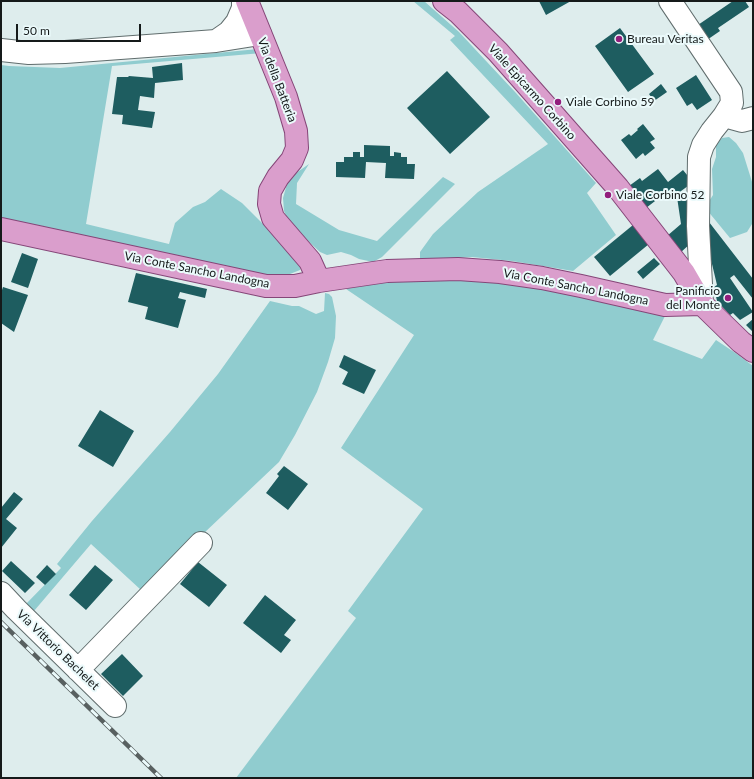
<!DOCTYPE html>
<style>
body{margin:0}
#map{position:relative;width:754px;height:779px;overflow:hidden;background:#deeded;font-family:Lato,sans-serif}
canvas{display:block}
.frame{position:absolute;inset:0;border:2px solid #151a1a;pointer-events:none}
.scale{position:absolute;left:16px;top:24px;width:125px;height:18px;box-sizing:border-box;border:2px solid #151a1a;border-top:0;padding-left:5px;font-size:12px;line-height:14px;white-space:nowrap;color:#151a1a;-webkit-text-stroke:3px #ebfafb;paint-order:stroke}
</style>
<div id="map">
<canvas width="754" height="779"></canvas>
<div class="frame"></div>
<div class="scale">50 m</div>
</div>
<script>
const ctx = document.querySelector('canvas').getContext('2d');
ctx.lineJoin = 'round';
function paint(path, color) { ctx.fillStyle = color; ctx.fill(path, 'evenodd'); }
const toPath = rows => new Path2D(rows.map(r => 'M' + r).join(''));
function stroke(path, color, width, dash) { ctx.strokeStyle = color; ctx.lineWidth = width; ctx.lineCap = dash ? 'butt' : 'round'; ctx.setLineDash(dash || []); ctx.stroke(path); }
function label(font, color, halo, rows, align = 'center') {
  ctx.font = font + ' Lato,sans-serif'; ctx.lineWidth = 4; ctx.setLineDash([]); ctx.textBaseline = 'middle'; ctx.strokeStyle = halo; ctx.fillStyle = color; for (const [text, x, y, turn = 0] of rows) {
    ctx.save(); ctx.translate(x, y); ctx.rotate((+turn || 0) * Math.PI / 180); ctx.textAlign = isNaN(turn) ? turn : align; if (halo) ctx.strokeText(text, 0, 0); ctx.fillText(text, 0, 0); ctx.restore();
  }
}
const green = toPath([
 [413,1,424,1,459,32,516,93,596,183,587,193,616,235,573,271,512,261,472,257,438,259,420,259,420,252,433,234,478,192,548,144,450,40,455,36],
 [258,49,262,53,112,66,86,224,169,244,175,223,193,207,205,202,221,189,242,203,297,258,301,264,300,270,285,276,262,275,1,218,1,65,9,66,60,68],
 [729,137,736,143,743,153,753,185,753,209,752,224,747,232,730,238,707,210,706,206,713,195,712,169,716,157,716,144,722,138],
 [309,164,297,183,296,204,339,230,377,241,443,177,455,184,382,257,373,262,359,259,351,255,341,252,327,255,320,252,289,223,284,211,283,198,287,184,296,173],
 [412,279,460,279,524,282,666,314,653,340,702,359,716,340,737,354,753,366,753,778,236,778,356,618,348,611,423,509,341,448,414,335,346,289,358,284],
 [325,293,329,294,332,297,336,316,335,338,328,362,317,392,295,435,279,462,203,534,141,590,91,544,34,611,26,604,61,568,57,564,92,521,170,432,218,374,270,301,292,306,299,306,316,314,324,311]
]);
const building = toPath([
 [539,1,571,1,546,15],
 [733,1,745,1,749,7,718,28,720,31,704,42,695,27],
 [620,28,654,74,628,92,595,46],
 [182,63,183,80,155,83,154,98,140,96,138,110,155,112,152,128,122,124,123,115,112,114,117,77,128,77,129,76,153,78,152,67],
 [447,71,490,117,450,154,407,108],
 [696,75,712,100,697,110,692,103,687,106,676,88],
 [661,84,667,92,654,101,649,94],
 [643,124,655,139,650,142,655,148,645,156,643,153,636,159,621,140,629,134,631,136,638,130,637,129],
 [364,145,390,146,390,156,394,156,394,152,401,153,401,157,407,157,407,164,415,164,414,179,385,178,386,163,366,162,365,178,336,177,336,162,344,162,344,157,353,157,353,152,360,152,360,157,364,157],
 [658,169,668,182,683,170,692,181,692,183,677,194,672,188,646,208,629,186,640,178,642,181],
 [691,194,691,243,680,253,667,236,681,224,677,197],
 [709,222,753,279,753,299,734,275,730,278,753,312,740,320,733,313,730,315,717,301,714,287,717,285,703,226],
 [633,225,649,244,610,276,594,257],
 [22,253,38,259,28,288,11,282],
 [654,258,660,264,643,279,637,272],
 [136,273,207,289,205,298,180,292,178,298,186,300,178,328,145,319,148,307,128,302],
 [3,287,28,295,14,332,1,323,1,293],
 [753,319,753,332,746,325],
 [344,355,376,370,364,394,342,384,348,372,339,367],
 [100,410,134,431,113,467,78,446],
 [284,466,308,484,288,510,266,493,279,476,277,474],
 [14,492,23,499,6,519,17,528,1,548,1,508],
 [11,561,35,583,25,593,2,571],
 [198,562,227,585,209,607,180,584],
 [47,565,56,574,45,585,36,577],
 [95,565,113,580,86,610,69,595],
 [265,595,296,620,284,635,291,640,281,653,243,623],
 [122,654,143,676,123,696,101,674]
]);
const minor = toPath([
 [670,1,731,92,732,103,724,116,712,131,703,145,699,157,698,226,702,304],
 [216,41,229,32,237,22,243,8,243,1],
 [1,50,29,53,65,52,216,41,260,34],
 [724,116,742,121,753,118],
 [1,593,16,609,115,706],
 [78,670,201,543]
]);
const major = toPath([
 [247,1,286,97,296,131,297,148,292,160,278,177,270,191,269,204,273,218,310,261,319,281],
 [444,1,458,12,498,52,618,188,684,273,702,304,741,342,753,351],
 [1,229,266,286,295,286,319,281,387,271,458,269,500,272,542,278,581,286,665,305,702,304]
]);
const rail = toPath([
 [1,622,161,778]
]);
const markers = [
 [619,39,4,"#921d7c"],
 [558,102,4,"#921d7c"],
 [608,195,4,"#921d7c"],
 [728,298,4,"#921d7c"]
];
const poiNames = [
 ["Bureau Veritas",627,39],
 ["Viale Corbino 59",566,102],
 ["Viale Corbino 52",616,195],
 ["Panificio",720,291,"right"],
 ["del Monte",720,305,"right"]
];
const streetNames = [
 ["Via della Batteria",277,80,69],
 ["Viale Epicarmo Corbino",532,92,48],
 ["Via Conte Sancho Landogna",197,270,11],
 ["Via Conte Sancho Landogna",576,287,11],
 ["Via Vittorio Bachelet",58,650,44]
];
paint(green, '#90cccf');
paint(building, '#1e5d60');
stroke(minor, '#606d6d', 24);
stroke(major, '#854678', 24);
stroke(minor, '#fff', 22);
stroke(major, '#da9ecc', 22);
stroke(rail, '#586060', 4.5);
stroke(rail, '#ebfafb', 3, [9]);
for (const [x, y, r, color] of markers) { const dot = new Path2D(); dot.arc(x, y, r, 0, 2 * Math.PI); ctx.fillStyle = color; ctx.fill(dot); stroke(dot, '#ebfafb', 1.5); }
label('12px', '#151a1a', '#ebfafb', poiNames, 'left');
label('12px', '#151a1a', '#ebfafb', streetNames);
</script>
